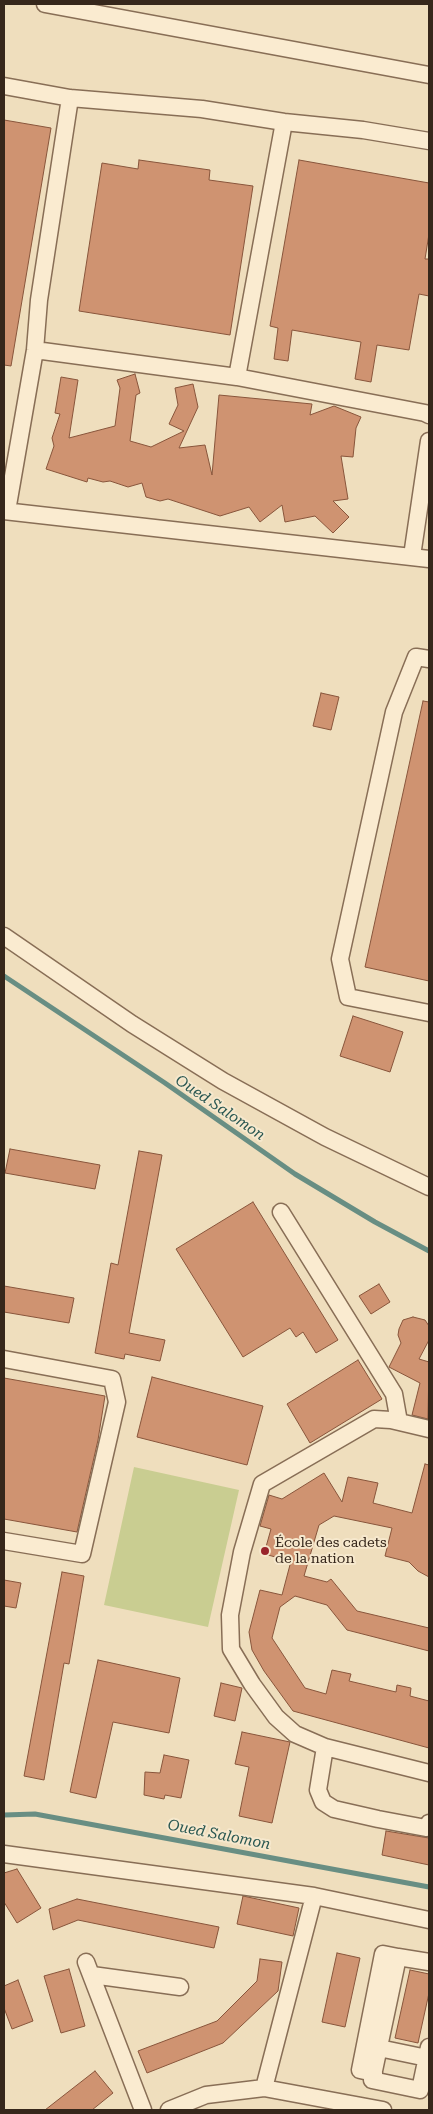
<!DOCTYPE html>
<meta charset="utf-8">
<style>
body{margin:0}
#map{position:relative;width:433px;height:2114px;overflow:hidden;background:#efdebd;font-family:"Roboto Serif",serif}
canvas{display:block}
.frame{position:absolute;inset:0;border:5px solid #36271b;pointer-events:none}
</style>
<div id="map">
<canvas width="433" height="2114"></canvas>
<div class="frame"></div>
</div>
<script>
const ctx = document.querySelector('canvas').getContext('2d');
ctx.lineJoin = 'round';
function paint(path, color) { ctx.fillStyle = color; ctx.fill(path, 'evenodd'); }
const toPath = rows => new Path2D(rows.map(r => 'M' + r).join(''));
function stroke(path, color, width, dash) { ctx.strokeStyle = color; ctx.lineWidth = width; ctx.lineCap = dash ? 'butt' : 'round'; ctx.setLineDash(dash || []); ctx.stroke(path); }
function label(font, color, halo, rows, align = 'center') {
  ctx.font = font + ' "Roboto Serif",serif'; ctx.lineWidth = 4; ctx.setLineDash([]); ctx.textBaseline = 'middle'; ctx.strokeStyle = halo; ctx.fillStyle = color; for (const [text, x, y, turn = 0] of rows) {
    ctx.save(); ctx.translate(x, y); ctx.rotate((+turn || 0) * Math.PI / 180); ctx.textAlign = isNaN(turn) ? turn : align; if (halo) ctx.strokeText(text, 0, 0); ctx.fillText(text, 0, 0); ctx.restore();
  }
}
const green = toPath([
 [134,1467,239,1490,208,1627,104,1605]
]);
const stream = toPath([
 [4,976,165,1083,295,1174,375,1222,429,1251],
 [4,1815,35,1814,429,1887]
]);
const building = toPath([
 [4,120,51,128,11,366,4,365,4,120],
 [139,160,210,170,209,180,253,186,230,335,79,311,102,163,138,169,139,160],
 [299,160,429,183,429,234,425,259,429,259,429,296,419,294,409,350,377,345,371,382,355,379,361,342,292,330,288,361,274,359,278,328,270,326,299,160],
 [135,374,140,393,136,395,130,441,151,447,184,431,169,424,178,405,175,388,193,384,198,407,179,448,205,445,212,475,219,395,312,404,310,415,334,406,361,417,356,428,353,457,341,456,348,499,333,501,349,517,333,533,315,516,285,522,282,505,260,522,249,507,220,516,168,499,160,501,146,497,142,483,128,487,110,481,103,482,88,478,87,482,46,469,54,446,52,438,60,414,55,413,61,377,78,380,69,438,115,426,120,388,117,380,135,374],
 [321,693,339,697,331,730,313,726,321,693],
 [423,701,429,702,429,981,365,967,423,701],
 [353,1016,403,1032,390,1072,340,1056,353,1016],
 [10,1149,100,1165,95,1189,5,1173,10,1149],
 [139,1151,162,1155,129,1333,165,1340,160,1361,125,1354,124,1359,95,1353,111,1263,118,1265,139,1151],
 [253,1202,338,1340,316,1353,303,1332,296,1337,290,1328,243,1357,176,1249,253,1202],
 [379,1284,390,1302,371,1314,359,1296,379,1284],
 [4,1286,74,1298,69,1323,4,1312,4,1286],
 [413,1317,425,1320,429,1326,429,1340,419,1359,429,1362,428,1419,412,1415,420,1383,389,1367,401,1343,398,1335,399,1329,403,1320,413,1317],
 [358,1360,382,1399,310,1443,287,1404,358,1360],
 [152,1377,263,1406,247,1465,137,1437,152,1377],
 [4,1378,105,1396,98,1440,77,1532,4,1519,4,1378],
 [425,1464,429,1465,429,1577,418,1571,409,1562,385,1556,392,1528,334,1516,319,1525,304,1576,327,1582,331,1579,357,1611,429,1628,429,1651,347,1630,327,1605,295,1596,280,1607,272,1638,305,1688,326,1694,332,1670,351,1674,349,1681,396,1692,397,1685,411,1688,410,1696,429,1701,429,1748,293,1711,264,1671,252,1650,249,1632,260,1590,282,1595,291,1561,264,1554,271,1529,260,1526,269,1495,282,1499,324,1473,342,1502,348,1477,378,1483,373,1503,412,1513,425,1464],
 [62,1572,84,1576,69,1664,64,1663,44,1780,24,1776,62,1572],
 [4,1580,21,1583,16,1608,4,1606,4,1580],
 [98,1660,180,1678,169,1733,113,1722,96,1798,70,1792,98,1660],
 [221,1683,242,1688,235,1721,214,1716,221,1683],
 [242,1732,290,1742,272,1823,239,1816,249,1767,235,1764,242,1732],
 [164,1755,189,1760,181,1798,165,1795,164,1799,144,1795,145,1772,160,1773,164,1755],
 [386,1831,429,1838,429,1865,382,1855,386,1831],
 [17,1869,41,1908,17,1923,4,1902,4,1873,17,1869],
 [243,1896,299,1908,293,1936,237,1924,243,1896],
 [77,1899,219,1927,214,1948,78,1920,53,1930,49,1909,77,1899],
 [337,1953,360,1958,345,2027,322,2022,337,1953],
 [260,1959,282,1962,278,1991,223,2043,147,2073,138,2051,217,2021,257,1981,260,1959],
 [69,1969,85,2026,61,2033,44,1976,69,1969],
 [410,1970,429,1974,429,1993,418,2043,395,2038,410,1970],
 [18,1980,33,2021,12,2029,4,2008,4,1986,18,1980],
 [95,2071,113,2093,92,2110,45,2110,95,2071]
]);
const minor = toPath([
 [45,4,429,75],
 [4,86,70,98,202,109,284,122,363,130,429,141],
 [35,350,237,377,425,413,429,415],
 [237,377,284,122],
 [4,511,429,559],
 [7,511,35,350,39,300,70,98],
 [412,556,429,441],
 [429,659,416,657,394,712,340,959,348,997,429,1013],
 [4,936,132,1024,223,1081,325,1137,429,1187],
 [281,1212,394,1394,399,1422],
 [4,1359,112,1379,117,1402,82,1554,4,1541],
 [429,1429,391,1420,374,1419,262,1484,242,1552,230,1615,231,1649,252,1684,276,1717,295,1734,325,1747,429,1773],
 [325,1747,318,1790,323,1802,334,1809,378,1819,426,1828,429,1823],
 [4,1854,314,1896,429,1920],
 [398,1957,429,1962],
 [86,1962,143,2110],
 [92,1975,180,1987],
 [379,2048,427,2058],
 [374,2073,360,2070,383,1954,398,1957,372,2080,420,2090,429,2047],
 [264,2088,383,2110],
 [169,2110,206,2095,264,2088,314,1896]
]);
const markers = [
 [265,1551,5,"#99242b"]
];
const poiNames = [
 ["École des cadets",275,1543],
 ["de la nation",275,1559]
];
const waterNames = [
 ["Oued Salomon",220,1108,34],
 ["Oued Salomon",219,1835,11]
];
paint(green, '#c9cd91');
stroke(stream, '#688e83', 5);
paint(building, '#cf9371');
stroke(building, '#88553b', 1);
stroke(minor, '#886e56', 19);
stroke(minor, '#faebd0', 16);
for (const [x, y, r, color] of markers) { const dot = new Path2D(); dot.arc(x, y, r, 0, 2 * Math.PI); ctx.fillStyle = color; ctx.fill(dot); stroke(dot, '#f6e8cd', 2); }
label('14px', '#36271b', '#f6e8cd', poiNames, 'left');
label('italic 15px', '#295751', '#f6e8cd', waterNames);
</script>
